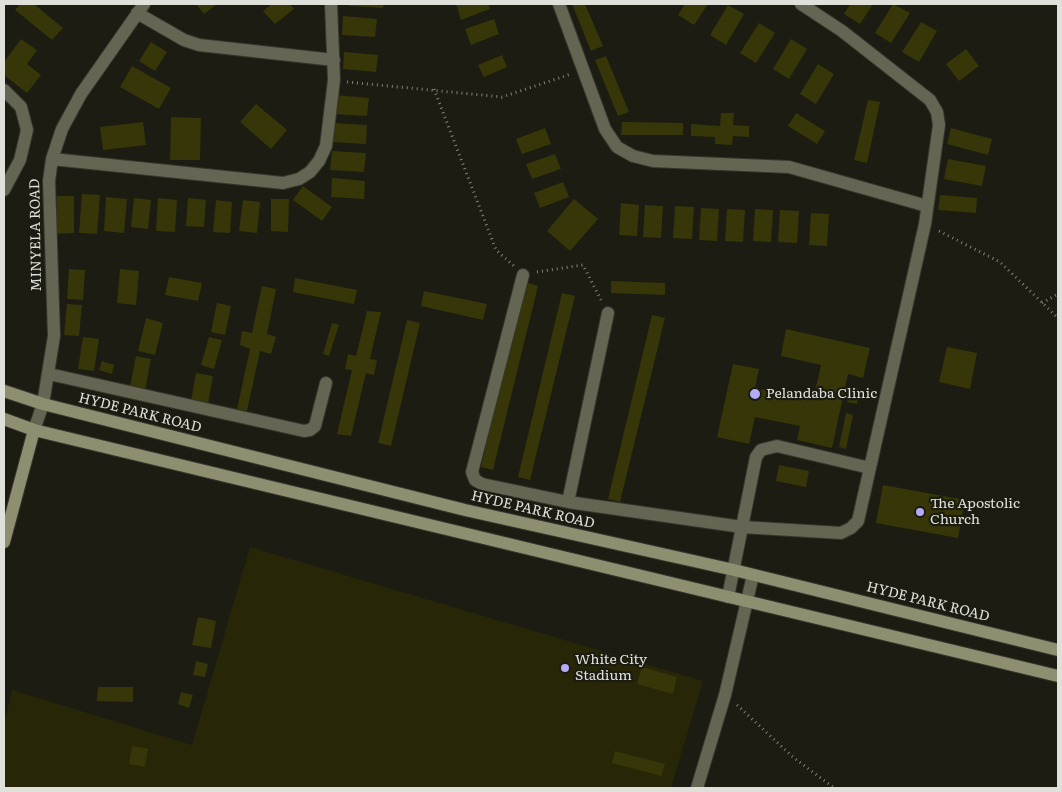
<!DOCTYPE html>
<style>
body{margin:0}
#map{position:relative;width:1062px;height:792px;overflow:hidden;background:#1c1c12;font-family:Literata,serif}
canvas{display:block}
.frame{position:absolute;inset:0;border:5px solid #dfe0d9;pointer-events:none}
</style>
<div id="map">
<canvas width="1062" height="792"></canvas>
<div class="frame"></div>
</div>
<script>
const ctx = document.querySelector('canvas').getContext('2d');
ctx.lineJoin = 'round';
function paint(path, color) { ctx.fillStyle = color; ctx.fill(path, 'evenodd'); }
const toPath = rows => new Path2D(rows.map(r => 'M' + r).join(''));
function stroke(path, color, width, dash) { ctx.strokeStyle = color; ctx.lineWidth = width; ctx.lineCap = dash ? 'butt' : 'round'; ctx.setLineDash(dash || []); ctx.stroke(path); }
function label(font, color, halo, rows, align = 'center') {
  ctx.font = font + ' Literata,serif'; ctx.lineWidth = 4.5; ctx.setLineDash([]); ctx.textBaseline = 'middle'; ctx.strokeStyle = halo; ctx.fillStyle = color; for (const [text, x, y, turn = 0] of rows) {
    ctx.save(); ctx.translate(x, y); ctx.rotate((+turn || 0) * Math.PI / 180); ctx.textAlign = isNaN(turn) ? turn : align; if (halo) ctx.strokeText(text, 0, 0); ctx.fillText(text, 0, 0); ctx.restore();
  }
}
const green = toPath([
 [250,547,703,681,671,788,4,788,4,725,12,690,192,745]
]);
const building = toPath([
 [20,4,34,4,63,28,52,40,15,10],
 [196,4,217,4,204,14],
 [272,4,290,4,294,9,275,24,263,11],
 [350,4,384,4,383,8,349,6],
 [456,4,488,4,490,9,461,20],
 [572,4,585,4,603,46,591,51],
 [685,4,708,4,694,25,678,15],
 [850,4,873,4,860,24,844,14],
 [893,4,910,13,891,43,875,33],
 [728,5,744,14,726,45,710,35],
 [343,16,377,19,375,37,342,35],
 [494,19,499,34,471,45,465,29],
 [921,22,937,31,919,62,902,52],
 [759,23,775,33,756,63,740,53],
 [21,39,37,50,27,64,41,75,27,93,4,75,4,62],
 [791,39,807,49,789,79,773,69],
 [151,42,167,52,155,71,139,61],
 [966,49,979,66,959,81,946,64],
 [344,52,378,55,376,72,343,69],
 [502,55,507,67,484,77,478,65],
 [606,56,629,112,618,116,595,60],
 [818,64,834,74,816,104,800,94],
 [132,66,171,88,159,109,120,87],
 [335,95,369,98,367,116,333,114],
 [868,100,880,102,867,163,854,160],
 [256,104,287,130,271,149,240,122],
 [721,113,734,113,733,125,749,126,749,137,733,136,732,145,715,144,715,137,691,136,691,124,720,126],
 [796,113,825,131,817,144,788,126],
 [171,117,201,118,200,160,170,160],
 [143,122,146,145,103,150,100,127],
 [622,122,683,123,683,135,621,135],
 [333,123,367,125,366,144,332,142],
 [545,128,551,144,522,154,516,139],
 [951,128,992,139,988,155,947,144],
 [332,151,366,153,364,172,330,170],
 [555,154,561,169,532,179,526,164],
 [948,159,986,166,982,186,944,179],
 [332,178,365,181,364,199,331,197],
 [563,182,569,197,540,208,534,193],
 [303,186,332,207,322,221,293,200],
 [82,194,100,195,97,234,79,233],
 [940,195,977,198,976,213,938,210],
 [57,196,74,196,74,233,57,234],
 [106,197,127,199,124,233,104,231],
 [134,198,151,200,148,229,131,227],
 [158,198,177,200,175,232,156,231],
 [188,198,206,200,204,227,186,226],
 [271,199,289,199,288,232,271,231],
 [574,199,598,219,570,251,547,231],
 [216,200,232,202,230,233,213,232],
 [243,200,260,202,257,233,239,231],
 [621,203,639,205,637,236,619,235],
 [645,205,663,206,661,238,643,237],
 [675,206,694,207,692,239,673,238],
 [701,208,719,209,717,241,699,240],
 [727,209,745,210,743,242,725,241],
 [755,209,773,210,771,242,753,241],
 [780,210,799,211,797,243,778,242],
 [811,213,829,214,827,246,809,245],
 [69,269,85,270,83,300,67,299],
 [120,269,139,271,136,305,117,303],
 [169,277,202,283,198,301,165,295],
 [295,278,357,290,354,304,293,292],
 [611,281,665,283,665,295,611,293],
 [525,282,538,286,493,470,481,467],
 [262,286,276,289,267,334,276,337,271,354,260,351,247,411,237,409,250,349,240,345,242,331,252,333],
 [424,291,487,304,483,320,421,306],
 [562,293,575,296,530,480,518,477],
 [217,303,231,306,225,335,211,332],
 [67,304,82,305,79,336,64,335],
 [367,311,381,312,370,359,377,360,374,375,366,373,351,436,337,434,352,370,345,369,348,354,356,356],
 [652,315,665,318,620,502,608,499],
 [146,318,163,323,155,355,138,351],
 [407,320,420,323,391,446,378,443],
 [332,323,339,325,329,356,323,354],
 [786,329,870,348,863,378,848,374,832,448,797,440,800,426,755,417,749,444,717,437,733,364,759,369,755,388,813,400,821,365,781,356],
 [83,337,99,339,94,371,78,369],
 [209,337,222,340,214,369,201,365],
 [947,347,977,353,970,389,939,382],
 [136,356,151,359,145,390,130,387],
 [102,361,114,365,112,374,99,370],
 [196,373,213,376,208,404,191,401],
 [850,386,860,389,857,404,847,402],
 [846,413,853,415,846,449,839,447],
 [779,465,809,471,806,487,776,481],
 [883,485,965,500,958,538,876,523],
 [198,617,216,621,211,648,192,645],
 [196,661,208,664,205,677,193,675],
 [642,667,677,677,673,694,637,684],
 [98,687,133,687,133,702,97,701],
 [181,692,193,695,189,708,178,704],
 [132,746,148,749,145,767,129,764],
 [615,751,665,764,661,776,612,763]
]);
const path = toPath([
 [347,82,502,97,571,74],
 [434,89,496,250,514,266],
 [939,231,1000,262,1058,318],
 [537,272,583,265,601,300],
 [1042,303,1058,294],
 [737,705,794,758,834,788]
]);
const street = toPath([
 [559,4,605,129,617,147,633,156,653,161,789,167,927,206],
 [137,13,184,40,199,45,334,60],
 [4,90,21,107,27,130,20,160,4,190],
 [52,159,283,183,299,179,310,172,319,161,326,146,334,80,331,4],
 [523,275,472,472,475,480,482,484,568,502,742,527,841,533,851,528,858,521,925,224,939,125,937,112,930,100,842,31,801,4],
 [49,374,304,431,310,430,315,426,326,383],
 [34,430,43,404,54,336,49,181,52,159,62,129,81,94,144,4],
 [568,502,608,313],
 [728,597,756,457,761,450,777,446,870,468],
 [697,788,725,695,753,575]
]);
const secondary = toPath([
 [4,391,43,404,465,510,734,570,1058,650],
 [4,419,34,430,1058,676],
 [4,542,34,430]
]);
const markers = [
 [755,394,6,"#b5acf8"],
 [920,512,5,"#b5acf8"],
 [565,668,5,"#b5acf8"]
];
const streetNames = [
 ["MINYELA ROAD",36,235,-91],
 ["HYDE PARK ROAD",140,413,14],
 ["HYDE PARK ROAD",533,510,13],
 ["HYDE PARK ROAD",928,602,14]
];
const poiNames = [
 ["Pelandaba Clinic",766,394],
 ["The Apostolic",930,504],
 ["Church",930,520],
 ["White City",575,660],
 ["Stadium",575,676]
];
paint(green, '#272707');
paint(building, '#363609');
stroke(street, '#37372e', 14);
stroke(secondary, '#37372e', 14);
stroke(path, '#808078', 3, [1, 4]);
stroke(street, '#646552', 12);
stroke(secondary, '#8e8f71', 12);
for (const [x, y, r, color] of markers) { const dot = new Path2D(); dot.arc(x, y, r, 0, 2 * Math.PI); ctx.fillStyle = color; ctx.fill(dot); stroke(dot, '#1c1c12', 2); }
label('14px', '#dfe0d9', '#1c1c12', streetNames);
label('14px', '#dfe0d9', '#1c1c12', poiNames, 'left');
</script>
